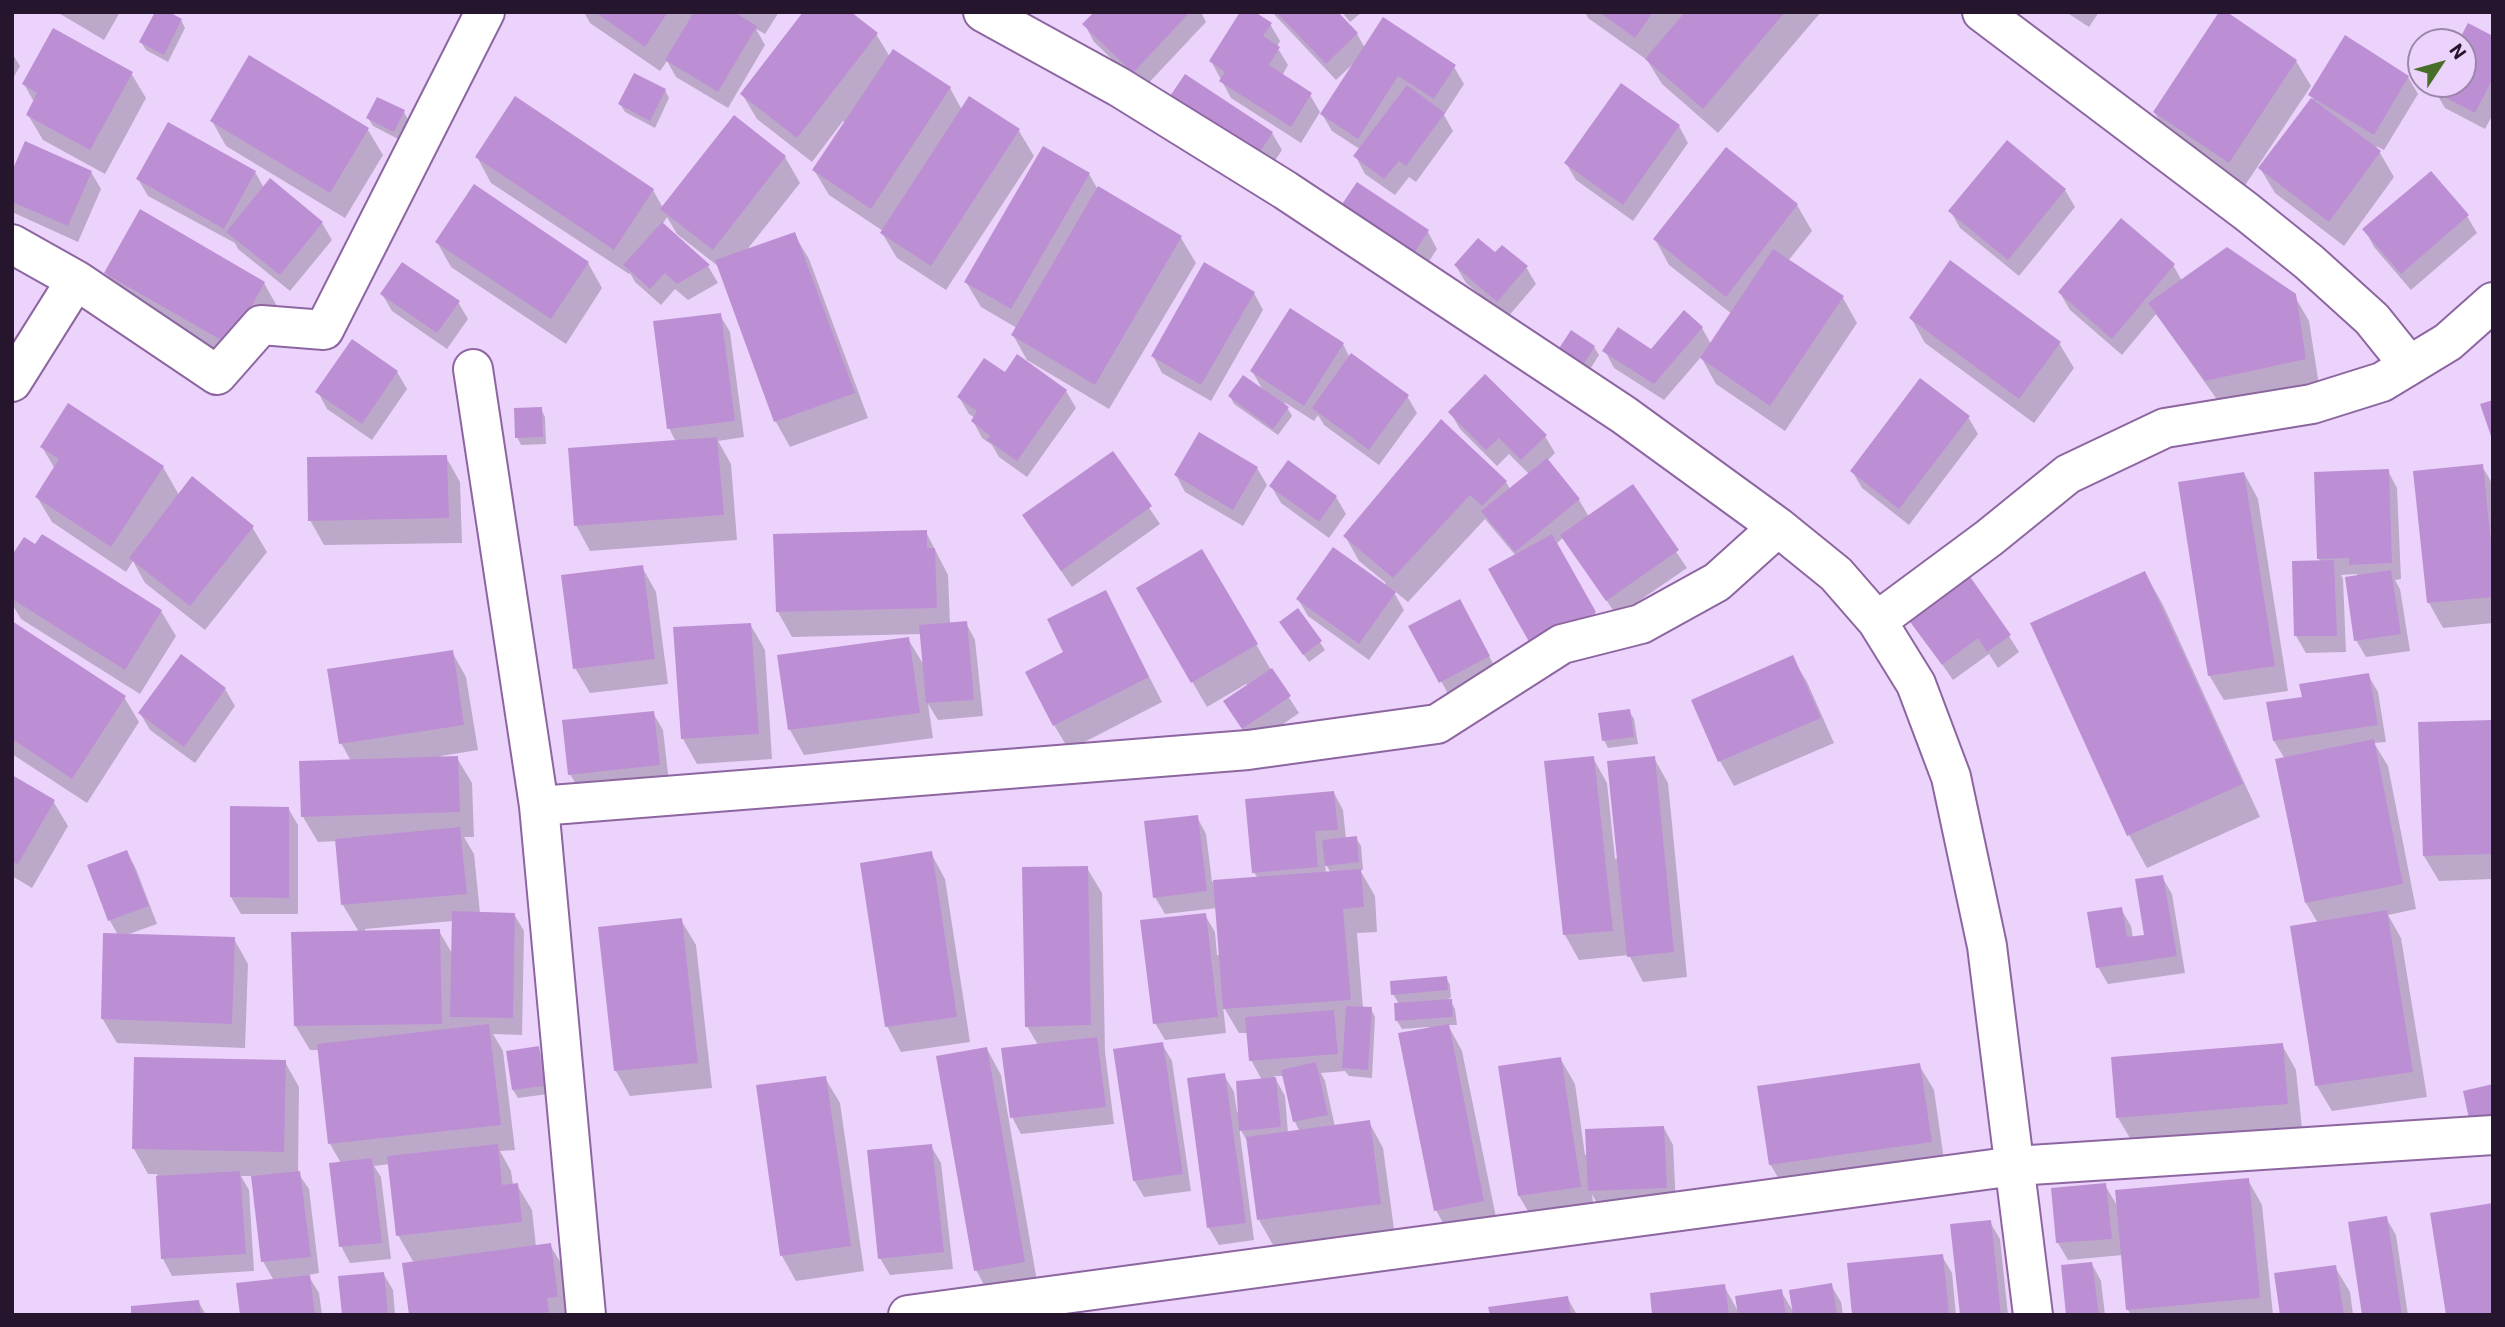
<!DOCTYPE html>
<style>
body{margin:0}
#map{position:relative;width:2505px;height:1327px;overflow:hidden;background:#ecd3fb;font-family:Roboto,sans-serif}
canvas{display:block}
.frame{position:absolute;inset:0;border:14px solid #25152d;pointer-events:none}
.north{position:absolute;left:2407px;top:28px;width:70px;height:70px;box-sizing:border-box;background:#ecd3fb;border:2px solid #9c87a9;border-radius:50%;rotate:54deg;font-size:19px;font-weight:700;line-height:28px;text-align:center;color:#25152d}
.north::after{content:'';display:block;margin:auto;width:24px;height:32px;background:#486f2a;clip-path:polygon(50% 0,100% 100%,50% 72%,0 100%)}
</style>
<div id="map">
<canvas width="2505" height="1327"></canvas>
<div class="frame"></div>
<div class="north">N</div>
</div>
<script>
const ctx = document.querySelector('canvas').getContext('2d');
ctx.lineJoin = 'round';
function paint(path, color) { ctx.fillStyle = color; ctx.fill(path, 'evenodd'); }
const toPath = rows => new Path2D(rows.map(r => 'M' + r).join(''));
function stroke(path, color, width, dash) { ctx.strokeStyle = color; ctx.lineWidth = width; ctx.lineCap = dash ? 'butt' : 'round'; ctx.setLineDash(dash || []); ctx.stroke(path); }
const shadow = toPath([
 [57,12,120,12,104,40],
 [584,12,779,12,765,34,756,29,765,45,728,108,676,77,667,61,660,71,590,23],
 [1096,12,1201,12,1206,22,1143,89,1094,42,1085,25],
 [1272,12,1336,12,1357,34,1365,48,1454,67,1464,84,1444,115,1453,131,1416,182,1409,177,1395,195,1365,174,1356,157,1361,150,1332,131,1322,114,1353,64,1336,80],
 [1342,12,1362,12,1350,22],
 [1585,12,1821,12,1718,133,1662,84,1647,60,1588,18],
 [2066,12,2099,12,2089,27],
 [181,20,185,28,168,62,146,50,141,42],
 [1270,24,1280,41,1277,47,1288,65,1282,76,1310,95,1320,112,1301,143,1231,98,1211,61],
 [876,34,890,57,950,88,962,110,970,98,1019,131,1034,156,946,290,897,258,882,233,883,231,829,195,814,170,845,123,843,121,812,162,757,119,742,94],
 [2493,38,2493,114,2485,129,2445,108,2435,91,2439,84,2463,84,2463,42,2460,42],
 [12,53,20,66,12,80],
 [250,58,368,130,383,155,345,218,226,146,212,121],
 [2296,61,2311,86,2244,187,2169,138,2155,113],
 [131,73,146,98,105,174,43,140,28,115,34,102,24,84],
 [1185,76,1272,133,1282,150,1260,183],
 [2408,77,2418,94,2384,150,2376,146,2394,177,2344,246,2275,193,2260,168,2313,98,2310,95],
 [665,90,669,98,655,128,625,112,620,104],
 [404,112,408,120,398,139,373,126,368,118],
 [735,117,785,157,800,183,746,251,794,234,809,259,868,418,790,447,776,422,719,267,677,234,667,217,662,225,708,266,718,283,688,300,675,289,661,305,635,282,630,273,629,274,491,183,477,157,653,190,663,208],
 [1679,126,1688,143,1633,221,1576,180,1566,163],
 [1726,149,1797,205,1812,231,1788,261,1843,298,1857,323,1785,431,1716,384,1701,357,1664,400,1614,368,1605,351,1651,351,1684,313,1702,328,1711,344,1732,314,1669,265,1655,239],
 [91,172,101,189,78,242,12,212,12,176],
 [255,172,264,188,322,223,332,240,290,291,238,249,235,243,148,196,138,179],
 [1089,174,1098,190,1181,238,1196,263,1109,409,1027,360,1013,335,1017,328,981,307,966,282],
 [2065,190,2075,207,2019,276,1960,228,1951,212],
 [2467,216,2477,233,2411,290,2374,247,2365,230],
 [1428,232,1437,249,1417,280,1346,233],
 [437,242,588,263,602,288,566,344,451,267],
 [1495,254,1526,267,1536,284,1507,318,1466,283,1456,266],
 [2173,265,2182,281,2294,295,2309,321,2319,385,2221,405,2156,314,2122,355,2070,310,2060,293],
 [106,273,264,283,278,308,244,369,120,298],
 [1254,293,1263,310,1211,401,1162,373,1153,356],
 [382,294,458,302,468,319,447,349,392,311],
 [720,315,730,332,744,437,718,441,731,464,737,540,590,551,576,525,676,442,669,428],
 [1911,318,2059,343,2074,368,2034,423,1925,343],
 [1343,344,1350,358,1407,396,1417,413,1379,465,1324,425,1318,415,1314,421,1284,402,1292,416,1278,435,1234,404,1230,396,1264,392,1252,371],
 [1594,347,1599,355,1582,382,1559,367],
 [397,372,407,389,372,440,327,409,318,392],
 [1005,374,1066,391,1076,408,1027,477,999,457,992,445,982,438,973,421,975,418,969,414,959,397],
 [541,409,545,417,546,444,521,445,517,437],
 [1450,412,1545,436,1555,453,1547,461,1579,500,1589,517,1632,487,1687,568,1617,616,1564,537,1556,544,1604,629,1543,663,1516,556,1485,519,1408,602,1392,589,1404,610,1369,660,1308,616,1298,599,1384,585,1386,583,1359,561,1345,536,1506,482,1510,489,1529,474,1509,454,1497,466,1460,429],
 [1968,417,1978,434,1909,525,1862,488,1852,471],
 [42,447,163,467,179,495,252,527,267,552,205,630,145,583,133,561,126,572,52,522,37,497,55,469],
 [1112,453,1160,524,1072,587,1024,516],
 [446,457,460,482,462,543,324,545,310,520],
 [1288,463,1336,497,1346,514,1329,538,1281,503,1271,486],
 [2482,466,2493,485,2493,623,2443,628,2429,603],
 [1257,468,1267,485,1243,526,1185,492,1176,475],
 [2388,471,2397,488,2401,579,2395,580,2400,589,2410,651,2366,657,2356,640,2357,574,2341,575,2343,579,2346,652,2306,653,2296,636,2321,562,2319,559],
 [2244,473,2258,499,2288,691,2224,700,2209,675],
 [926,532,948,575,950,624,966,623,975,640,983,716,938,720,928,704,933,738,804,755,790,730,908,639,925,667,922,634,792,637,778,612],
 [36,546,161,611,176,636,140,694,21,619,12,604,12,559],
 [1202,551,1271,670,1299,713,1253,745,1225,702,1248,686,1246,684,1207,707,1138,589],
 [642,567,656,592,668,684,590,693,575,668],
 [2145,573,2163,605,2260,817,2147,868,2129,835,2032,624],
 [1298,610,1325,650,1309,662,1286,630],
 [1908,615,2009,636,2019,652,1998,668,1989,654,1953,680],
 [1119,617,1162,702,1069,750,1054,725,1066,653],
 [1469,618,1498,673,1451,699,1411,627],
 [12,623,124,697,139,722,87,803,12,754],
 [750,624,765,650,772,759,697,764,683,739],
 [452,652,466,677,478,750,441,756,441,758,457,758,472,783,474,837,464,837,474,854,480,913,514,914,524,931,522,1035,493,1034,503,1051,515,1150,500,1151,511,1171,513,1186,517,1185,532,1210,536,1247,550,1245,565,1270,571,1315,411,1315,414,1263,398,1235,390,1164,374,1166,381,1177,391,1259,350,1263,341,1246,341,1163,330,1144,319,1050,310,1050,295,1025,359,932,343,905,337,841,318,842,303,817,351,761,341,743],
 [453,921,453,955,439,931,365,932,365,929],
 [1792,657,1807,682,1834,743,1734,786,1720,761,1693,701],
 [2368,675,2378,692,2386,742,2374,743,2388,766,2416,909,2388,915,2401,938,2427,1097,2332,1111,2317,1086,2292,927,2318,923,2306,903,2285,759,2274,741,2304,698],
 [225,689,235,706,195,763,150,730,140,713],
 [1629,711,1634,719,1638,744,1608,748,1604,740],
 [653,713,663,730,669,782,580,791,570,774],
 [2493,722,2493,879,2439,881,2424,856],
 [1593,758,1607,783,1615,859,1619,858,1654,758,1668,783,1687,977,1643,982,1629,955,1579,960,1565,935,1546,763],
 [12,777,53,801,68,826,32,888,12,876],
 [1334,793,1343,810,1346,839,1356,838,1361,846,1363,870,1360,870,1375,896,1377,932,1357,933,1363,1008,1371,1009,1375,1017,1372,1078,1349,1076,1345,1071,1321,1073,1325,1081,1335,1127,1369,1122,1383,1148,1394,1229,1273,1245,1259,1220,1249,1144,1239,1127,1254,1240,1219,1245,1209,1228,1189,1080,1224,1075,1234,1092,1237,1112,1240,1112,1262,1080,1251,1060,1248,1033,1239,1033,1223,1006,1226,1033,1165,1040,1155,1023,1205,915,1215,932,1217,955,1221,955,1217,908,1165,914,1155,897,1197,817,1206,834,1212,882,1258,879,1254,872],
 [1325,863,1331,873,1326,874],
 [1274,1076,1284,1076,1295,1122,1300,1132,1288,1133,1285,1096],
 [288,808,298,825,298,914,241,914,231,897],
 [127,852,136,869,157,924,126,935,234,939,248,964,245,1048,117,1043,102,1018,118,935,110,921,89,866],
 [931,853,945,879,970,1042,901,1052,887,1026],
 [1087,868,1102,893,1105,1052,1114,1124,1021,1134,1012,1117,1038,1045,1027,1026],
 [2162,877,2172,894,2185,973,2108,984,2098,967,2121,909,2131,926,2133,938,2146,936],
 [681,920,696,945,712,1088,630,1096,616,1071,600,929],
 [1446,977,1450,985,1451,998,1449,998,1455,1009,1457,1025,1448,1025,1462,1051,1498,1227,1450,1236,1436,1210,1429,1027,1402,1029,1397,1021,1399,1004,1393,994],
 [1162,1044,1172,1061,1191,1191,1144,1197,1134,1180],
 [2282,1045,2296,1070,2302,1129,2133,1143,2118,1118],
 [538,1048,542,1056,548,1094,518,1098,513,1090],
 [987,1049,1001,1075,1038,1287,990,1296,976,1270],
 [1560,1058,1575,1084,1585,1155,1664,1128,1673,1145,1676,1205,1599,1207,1592,1194,1594,1212,1534,1221,1519,1196,1500,1067],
 [285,1062,299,1087,298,1173,309,1189,319,1273,308,1275,319,1293,322,1315,241,1315,274,1281,263,1261,253,1176,241,1176,249,1190,254,1271,172,1276,163,1259,157,1174,148,1174,134,1149],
 [1919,1065,1934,1090,1945,1167,1785,1189,1770,1164],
 [825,1078,840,1103,864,1271,796,1281,782,1256],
 [931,1146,941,1163,953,1269,890,1275,880,1258],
 [2248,1180,2262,1205,2273,1315,2131,1315,2128,1310,2123,1255,2068,1260,2058,1243,2053,1190,2105,1185,2118,1207],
 [2386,1218,2396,1235,2408,1315,2364,1315],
 [1990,1222,2000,1239,2008,1315,1962,1315],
 [1942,1256,1952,1273,1956,1315,1854,1315],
 [2092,1264,2101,1281,2105,1315,2068,1315],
 [2335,1267,2350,1292,2353,1315,2281,1315],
 [383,1273,393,1290,395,1315,344,1315],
 [1831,1285,1841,1302,1843,1315,1654,1315,1724,1286,1739,1313,1781,1291,1794,1313],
 [1567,1297,1577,1315,1491,1315],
 [198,1301,206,1315,133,1315]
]);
const building = toPath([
 [155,12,169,12,182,19,164,55,139,42],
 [595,12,668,12,645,47],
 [694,12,734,12,757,26,718,92,665,60],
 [803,12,851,12,878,33,797,138,740,94],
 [1094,12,1190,12,1133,73,1082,24],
 [1240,12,1255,12,1272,23,1263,36,1280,47,1269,65,1312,93,1291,127,1219,81,1225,72,1209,61],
 [1276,12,1338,12,1358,33,1326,64],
 [1599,12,1653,12,1635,38],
 [1685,12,1785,12,1703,109,1645,59],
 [2219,12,2227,12,2297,60,2229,163,2153,112],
 [1383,17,1456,65,1434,99,1398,76,1358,139,1320,114],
 [2468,23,2493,36,2493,78,2475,113,2433,91,2437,84,2463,84,2463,42,2458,42],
 [53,28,133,72,90,150,26,115,37,93,22,84],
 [2345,35,2409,76,2374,135,2308,95],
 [893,49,951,87,871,209,812,170],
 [249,55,369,128,330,193,210,121],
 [634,73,666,89,650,121,618,104],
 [1185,74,1273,132,1250,167,1162,108],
 [1621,83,1680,125,1623,205,1564,163],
 [1407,85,1445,113,1406,166,1399,161,1384,179,1353,156],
 [515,96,654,189,614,250,475,157],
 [969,96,1020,129,931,266,880,233],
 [377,97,405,110,394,132,366,118],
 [2311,98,2381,151,2329,222,2258,168],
 [734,115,786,156,713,250,660,209],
 [168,122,256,171,224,229,136,179],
 [2007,140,2066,189,2008,260,1948,211],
 [25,141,92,171,68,226,12,202,12,171],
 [1043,146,1090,173,1011,309,964,282],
 [1726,147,1798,204,1726,297,1653,239],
 [2431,171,2469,215,2401,274,2362,229],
 [270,178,323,222,280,275,226,232],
 [1357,182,1429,230,1407,264,1334,216],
 [474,184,589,262,551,319,435,242],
 [1098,186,1182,236,1095,385,1011,335],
 [140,209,265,282,230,345,104,273],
 [2121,218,2175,264,2112,339,2058,292],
 [662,222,710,265,677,284,665,273,650,289,623,265],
 [795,232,855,393,774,422,715,260],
 [1478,238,1495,252,1502,245,1528,266,1497,302,1454,265],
 [2227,247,2296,294,2306,359,2205,381,2148,303],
 [1773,249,1844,296,1770,406,1700,358],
 [1950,260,2061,342,2019,399,1909,318],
 [402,262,460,301,437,333,380,294],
 [1204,262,1255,292,1201,385,1151,356],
 [1290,308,1344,343,1304,406,1250,371],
 [1684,310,1703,327,1654,384,1602,351,1618,327,1651,349],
 [721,313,735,421,667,429,653,321],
 [1571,330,1595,346,1577,375,1552,359],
 [352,339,398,371,362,424,315,392],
 [1351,353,1409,395,1369,450,1312,408],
 [1017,354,1067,390,1017,461,987,440,990,436,971,421,977,411,957,397,984,358,1005,372],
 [1485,374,1547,435,1521,460,1499,438,1486,450,1448,412],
 [1243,375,1289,407,1273,429,1228,396],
 [1920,378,1970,416,1899,509,1850,471],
 [2493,400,2493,439,2492,439,2480,404],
 [68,403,164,466,111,547,35,497,59,459,40,447],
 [542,407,543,437,515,438,514,408],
 [1441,419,1507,481,1482,506,1470,495,1393,578,1343,536],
 [1199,432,1258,467,1233,510,1174,475],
 [717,437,724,515,574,526,568,448],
 [1113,451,1152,506,1061,571,1022,515],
 [447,455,449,518,308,521,307,457],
 [1547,458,1580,499,1515,552,1481,511],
 [1288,460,1337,496,1319,522,1269,486],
 [2483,464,2493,563,2493,597,2427,603,2413,471],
 [2389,469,2392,563,2349,565,2349,558,2317,559,2314,472],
 [2244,472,2275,666,2208,676,2178,482],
 [192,476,254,526,190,606,129,558],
 [1633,484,1679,550,1606,601,1560,535],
 [927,530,927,548,935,548,937,608,776,612,773,534],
 [42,534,162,610,125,670,12,599,12,555,24,537,35,544],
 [1552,534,1596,612,1532,647,1488,569],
 [1333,547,1396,592,1359,644,1296,599],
 [1202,549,1258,644,1191,683,1136,588],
 [2334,560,2337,636,2294,636,2292,561],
 [643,565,655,659,573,669,561,575],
 [2391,570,2401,634,2354,641,2345,577],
 [1966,571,2011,635,1987,652,1978,638,1942,665,1905,615],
 [2145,571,2243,784,2127,836,2030,623],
 [1106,590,1149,677,1053,726,1025,672,1063,652,1047,619],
 [1460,599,1490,656,1439,683,1408,626],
 [1298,608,1322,641,1303,655,1279,622],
 [12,621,126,696,72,779,12,739],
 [967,621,974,700,926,703,919,625],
 [751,623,759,734,681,739,673,627],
 [909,637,920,713,788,730,777,655],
 [453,650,464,725,339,744,327,669],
 [181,654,226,688,184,747,138,713],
 [1793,655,1821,718,1718,762,1691,700],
 [1272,668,1291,696,1242,729,1223,701],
 [2369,673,2378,725,2273,741,2266,702,2302,697,2299,684],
 [1630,709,1634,737,1602,741,1598,713],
 [654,711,660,765,568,775,562,720],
 [2493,720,2493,854,2423,856,2418,722],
 [2374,739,2403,884,2305,903,2275,759],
 [458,756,460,812,301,817,299,761],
 [1594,756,1613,931,1563,935,1544,761],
 [1655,756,1674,952,1627,957,1607,761],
 [12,775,55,800,18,864,12,861],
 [1334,791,1338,830,1315,831,1318,867,1252,873,1245,799],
 [230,806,289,807,289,898,230,897],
 [1198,815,1207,891,1153,898,1144,821],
 [460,827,467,894,341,905,335,839],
 [1357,836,1359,862,1325,866,1322,840],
 [127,850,149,906,108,921,87,865],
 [932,851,957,1017,885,1027,860,863],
 [1088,866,1091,1025,1025,1027,1022,867],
 [1361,869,1364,907,1343,909,1351,1000,1223,1009,1213,880],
 [2163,875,2177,956,2096,968,2087,912,2122,907,2127,937,2144,935,2135,879],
 [2387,910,2413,1072,2315,1086,2290,926],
 [452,911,515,913,513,1018,450,1017],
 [1206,913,1218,1017,1153,1024,1140,920],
 [682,918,698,1063,614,1071,598,927],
 [440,929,442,1024,294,1026,291,932],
 [103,933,235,937,232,1024,101,1019],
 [1447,976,1448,990,1391,995,1390,981],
 [1452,999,1453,1017,1395,1021,1394,1003],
 [1346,1006,1372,1007,1368,1070,1342,1068],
 [1334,1010,1338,1054,1249,1061,1245,1017],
 [489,1024,501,1125,328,1144,317,1044],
 [1449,1024,1484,1201,1434,1211,1398,1033],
 [1097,1037,1106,1107,1010,1118,1001,1048],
 [1163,1042,1183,1174,1133,1181,1113,1049],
 [2283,1043,2288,1104,2116,1118,2111,1057],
 [539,1046,544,1086,512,1090,506,1051],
 [987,1047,1025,1262,974,1271,936,1056],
 [134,1057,286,1060,284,1152,132,1149],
 [1561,1057,1581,1187,1518,1196,1498,1066],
 [1316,1062,1328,1115,1293,1122,1281,1070],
 [1920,1063,1932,1142,1769,1165,1757,1086],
 [1225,1073,1246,1223,1207,1228,1187,1078],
 [826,1076,851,1246,780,1256,756,1085],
 [1276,1077,1281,1127,1239,1131,1236,1081],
 [2493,1084,2493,1118,2470,1123,2463,1091],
 [1370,1120,1381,1204,1257,1220,1246,1137],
 [1664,1126,1667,1188,1588,1191,1585,1129],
 [498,1144,502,1185,518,1183,522,1222,396,1236,387,1156],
 [932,1144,944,1252,878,1259,867,1150],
 [372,1158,382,1243,339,1247,329,1163],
 [240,1171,246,1254,161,1259,156,1176],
 [300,1171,311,1257,261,1262,251,1176],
 [2249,1178,2260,1298,2126,1310,2115,1190],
 [2106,1183,2112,1239,2056,1243,2051,1188],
 [2493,1203,2493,1315,2446,1315,2430,1213],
 [2387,1216,2402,1315,2362,1315,2348,1222],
 [1991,1220,2001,1315,1960,1315,1950,1224],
 [551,1243,558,1297,547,1298,549,1312,528,1315,409,1315,402,1263],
 [1943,1254,1949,1313,1852,1315,1847,1263],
 [2092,1262,2099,1315,2066,1315,2061,1265],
 [2336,1265,2344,1315,2280,1315,2274,1273],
 [384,1272,388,1315,342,1315,338,1276],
 [310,1275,315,1315,240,1315,236,1283],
 [1832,1283,1837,1315,1793,1315,1789,1290],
 [1725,1284,1729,1315,1652,1315,1650,1293],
 [1782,1289,1786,1315,1738,1315,1735,1296],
 [1568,1296,1571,1315,1490,1315,1488,1307],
 [199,1300,201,1315,131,1315,131,1306]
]);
const minor = toPath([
 [983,12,1119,87,1285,190,1624,415,1778,527,1836,574,1877,621,1916,684,1951,777,1987,946,2033,1315],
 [1982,12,2247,212,2309,262,2372,319,2409,365],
 [12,244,76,280,217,375,261,325,324,330,485,12],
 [473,369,539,806,586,1315],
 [12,382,76,280],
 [1877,621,1989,538,2068,474,2165,428,2312,404,2382,382,2448,342,2493,302],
 [539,806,1248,750,1437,724,1562,644,1641,624,1717,582,1778,527],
 [908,1315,2015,1166,2493,1135]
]);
paint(shadow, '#0003');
paint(building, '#bc8fd4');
stroke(minor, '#8d66a1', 42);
stroke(minor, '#fff', 38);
</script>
